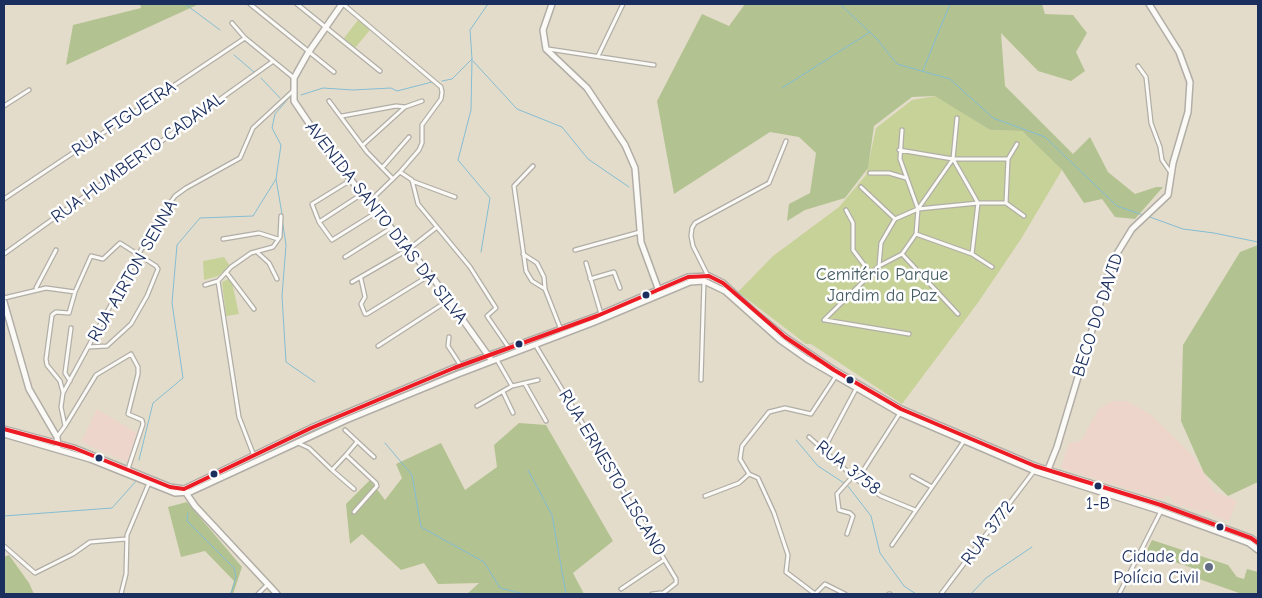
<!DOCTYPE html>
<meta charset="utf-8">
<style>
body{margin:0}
#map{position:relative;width:1262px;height:598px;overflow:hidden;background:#e4dcca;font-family:"Comic Neue",sans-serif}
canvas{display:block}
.frame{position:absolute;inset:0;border:5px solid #1b2f5e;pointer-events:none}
</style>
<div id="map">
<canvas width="1262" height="598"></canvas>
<div class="frame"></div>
</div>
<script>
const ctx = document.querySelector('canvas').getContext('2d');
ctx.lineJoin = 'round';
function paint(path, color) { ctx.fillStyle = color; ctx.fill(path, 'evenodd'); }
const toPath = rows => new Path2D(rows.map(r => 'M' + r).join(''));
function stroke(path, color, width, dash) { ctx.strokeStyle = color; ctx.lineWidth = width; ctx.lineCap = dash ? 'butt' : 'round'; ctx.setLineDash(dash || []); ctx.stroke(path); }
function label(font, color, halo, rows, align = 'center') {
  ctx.font = font + ' "Comic Neue",sans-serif'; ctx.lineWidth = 5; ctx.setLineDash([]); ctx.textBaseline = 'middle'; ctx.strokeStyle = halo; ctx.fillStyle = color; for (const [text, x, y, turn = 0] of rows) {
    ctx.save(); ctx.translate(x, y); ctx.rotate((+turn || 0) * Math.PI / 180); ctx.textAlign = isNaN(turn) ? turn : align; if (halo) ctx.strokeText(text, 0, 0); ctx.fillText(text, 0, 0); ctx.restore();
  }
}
const built = toPath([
 [1112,401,1127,401,1151,415,1194,457,1214,491,1237,501,1229,521,1211,515,1212,513,1208,511,1205,510,1203,513,1172,502,1171,497,1166,495,1164,500,1061,468,1069,443,1081,441,1098,410],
 [97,409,140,435,127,462,81,442]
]);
const green = toPath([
 [358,20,370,30,355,48,344,38],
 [936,96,990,130,1022,131,1062,170,1021,239,977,304,902,404,811,344,806,344,738,292,773,256,839,207,866,175,876,128,912,100],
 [224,257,230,266,218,276,204,280,203,261],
 [231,278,239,314,226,316,222,282]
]);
const forest = toPath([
 [140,4,199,4,66,65,73,25,141,8],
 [745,4,1042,4,1045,14,1073,15,1087,33,1076,52,1085,71,1071,81,1038,71,1001,33,1005,86,1073,154,1090,137,1108,172,1135,194,1156,187,1163,187,1135,219,1115,217,1102,199,1084,203,1062,170,1022,131,990,130,935,96,912,97,874,126,868,168,845,198,805,210,787,221,789,204,810,193,816,153,799,137,770,132,674,194,657,101,702,14,729,26],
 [1258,245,1258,482,1228,496,1204,473,1181,421,1183,345,1240,252],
 [519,423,546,425,613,541,573,573,584,594,467,594,479,583,438,584,424,563,401,570,362,534,350,544,346,504,370,480,385,500,402,478,396,464,441,443,465,490,497,467,494,445],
 [187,502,242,567,233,594,230,594,234,581,205,551,181,557,168,507],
 [1152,540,1228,565,1237,577,1244,579,1247,569,1258,572,1258,594,1242,594,1199,579,1201,571,1146,552],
 [9,555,29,583,34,594,4,594,4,557]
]);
const stream = toPath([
 [185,4,220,30],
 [840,4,877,39,897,64,950,79,993,118,1045,137,1117,206,1143,215],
 [234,55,254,72],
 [472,59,471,110,458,160,490,198,481,252],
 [473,61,517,109,562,127,588,159,629,187],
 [923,70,950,4],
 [261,78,280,98],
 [442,81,452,79,472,59,470,30,488,4],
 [782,88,870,32],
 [301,95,323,88,353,90,391,88,397,91,432,82],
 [282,214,276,179,281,145,272,128,275,114,288,99],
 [1147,216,1183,229,1214,233,1258,242],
 [282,218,286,245,282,296,286,362,315,382],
 [796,440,818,466,847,485,871,516,880,553,904,586,916,594],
 [385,443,412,475,421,527,484,562,500,588,524,594],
 [139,460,153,403,183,378,172,303,177,245,200,218,253,216,276,179],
 [528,470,552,515,566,594],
 [188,513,187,521,234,568,236,577,231,594],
 [4,516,112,508,137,480],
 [971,594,986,578,1032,547]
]);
const street = toPath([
 [250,4,334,72],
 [297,4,380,71],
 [343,4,441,87,442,92,441,99,422,125,422,143,419,150,400,172,369,202],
 [232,23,245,38,294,78],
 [548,49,654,65],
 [598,56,623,4],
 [1138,66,1146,77,1151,123,1160,147,1162,160,1171,173],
 [329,101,367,152,393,179],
 [4,106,29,90],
 [342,116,396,106,405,107,422,101],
 [902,130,900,159,918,209],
 [363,145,405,107],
 [899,150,953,159,1008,159],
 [953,159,978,203,972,254],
 [533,166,514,186,526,271,532,281,545,289],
 [382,168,409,137],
 [400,172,412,180,418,204,470,267,496,308,487,316,509,348],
 [870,173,889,173,906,178],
 [351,180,312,204,319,222,332,240,377,212],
 [412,181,455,197],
 [861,187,895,219],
 [4,199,245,38],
 [1006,203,1008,159,1017,144],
 [918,209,978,203,1006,203,1024,216],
 [918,209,953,159,957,118],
 [846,210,853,223,853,250,871,274],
 [319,222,362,194],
 [916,234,972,254,992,267],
 [223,239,259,233,278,239],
 [575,250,640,232],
 [257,252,269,263,277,279],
 [4,254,272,62],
 [523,254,537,263,544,277,545,289,561,330],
 [902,254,958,314],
 [345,257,391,228],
 [586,263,601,314],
 [226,272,254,309],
 [708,276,693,246,691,236,692,228,695,223,769,183,786,141],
 [361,279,365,297,361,304,365,314,367,314,430,275],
 [590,279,614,272,620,288],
 [218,281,239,417,254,456],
 [352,282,409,249,437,227],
 [205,285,218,281,231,267,251,253,273,247,280,237,281,216],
 [36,288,56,250],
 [4,298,46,288,75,292],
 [824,320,879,266,902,254,916,234,918,209,895,219,881,243,879,266],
 [825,320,909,334],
 [449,337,448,346,461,366],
 [378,346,449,300],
 [536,346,676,579,676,583,662,594],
 [497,360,512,386],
 [701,380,704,281],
 [70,381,65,373,71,328],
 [525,384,546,421],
 [63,392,60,381,47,365,46,359,52,315,56,312,69,313,75,292,91,256,103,259,120,243,156,266,158,269,147,296,131,324,107,346,88,347],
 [503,392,513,413],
 [477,406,512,386,538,380],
 [65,426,96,375,131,354,138,367,138,374,128,414,142,420,143,424,128,469],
 [345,430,374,457],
 [57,437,65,426,61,407,63,393,138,255,165,210,175,196,186,188,240,158,253,128,293,91],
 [809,437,857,480,881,496,915,510],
 [298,443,309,448,332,470,346,455,376,483,377,486,354,512],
 [823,451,856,389],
 [346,455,357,442],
 [332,470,354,489],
 [749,474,758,478,774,513,788,555,786,572,815,594,825,584,845,594],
 [912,476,932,487],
 [857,480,900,413],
 [705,496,739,483,749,474,740,459,742,446,769,412,785,408,811,414,836,376],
 [847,534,853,516,850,513,839,510,837,494,853,476],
 [892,545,964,441],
 [4,546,35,573,73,554,90,542,126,539],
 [621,589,664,560],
 [121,594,126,574,127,535,149,483],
 [258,594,267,585],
 [652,594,661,593],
 [889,594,890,594],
 [941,594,1034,471],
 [1119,594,1161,511]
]);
const secondary = toPath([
 [342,4,308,53,294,78,294,101,331,156,433,278,490,358],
 [552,4,543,30,546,49,587,88,625,145,635,168,641,242,659,291],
 [4,302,29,389,57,437,58,446],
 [4,429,74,448,170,487,184,489,311,428,454,368,597,316,688,277,709,276,723,283,754,312,785,337,834,370,901,409,1035,466,1161,505,1251,538,1258,543],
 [4,434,90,459,175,493,190,492,346,420,458,374,592,323,690,282,704,281,725,291,780,340,807,359,900,413,1035,471,1161,511,1249,543,1258,550],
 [1047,472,1057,447,1113,260,1132,229,1168,195,1173,163,1188,112,1190,82,1179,52,1149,4],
 [184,490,195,506,277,594]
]);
const bus1 = toPath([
 [4,429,74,448,170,487,184,489,311,428,454,368,597,316,688,277,709,276,723,283,785,337,834,370,901,409,1035,466,1161,505,1251,538,1258,543]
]);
const markers = [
 [646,295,4.5,"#1b2f5e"],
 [519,344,4.5,"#1b2f5e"],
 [850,380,4.5,"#1b2f5e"],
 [99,458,4.5,"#1b2f5e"],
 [214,474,4.5,"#1b2f5e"],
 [1098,486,4.5,"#1b2f5e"],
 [1220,527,4.5,"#1b2f5e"],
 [1209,567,5,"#616c84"]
];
const busNames = [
 ["1-B",1098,504]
];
const streetNames = [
 ["RUA FIGUEIRA",124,119,-34],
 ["RUA HUMBERTO CADAVAL",138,158,-36],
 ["AVENIDA SANTO DIAS DA SILVA",386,223,52],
 ["RUA AIRTON SENNA",133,271,-60],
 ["BECO DO DAVID",1098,315,-72],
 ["RUA 3758",848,468,38],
 ["RUA ERNESTO LISCANO",612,473,59],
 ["RUA 3772",988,533,-53]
];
const parkNames = [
 ["Cemitério Parque",882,275],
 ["Jardim da Paz",882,296]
];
const poiNames = [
 ["Cidade da",1199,557],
 ["Polícia Civil",1199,578]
];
paint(built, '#eed5cb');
paint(green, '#c7d298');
paint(forest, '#b3c291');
stroke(stream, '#84bdd3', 1);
stroke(street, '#b1aea7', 5.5);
stroke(secondary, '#b1aea7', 8);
stroke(street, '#fbfaf7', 3);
stroke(secondary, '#fbfaf7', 5);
stroke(bus1, '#ed1c24', 4);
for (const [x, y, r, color] of markers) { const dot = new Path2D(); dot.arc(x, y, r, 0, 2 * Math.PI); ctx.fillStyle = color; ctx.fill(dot); stroke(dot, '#fff', 2); }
label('17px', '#1b2f5e', '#fff', busNames);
label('18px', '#1b2f5e', '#fff', streetNames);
label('18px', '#475d63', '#fff', parkNames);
label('18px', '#1b2f5e', '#fff', poiNames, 'right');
</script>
